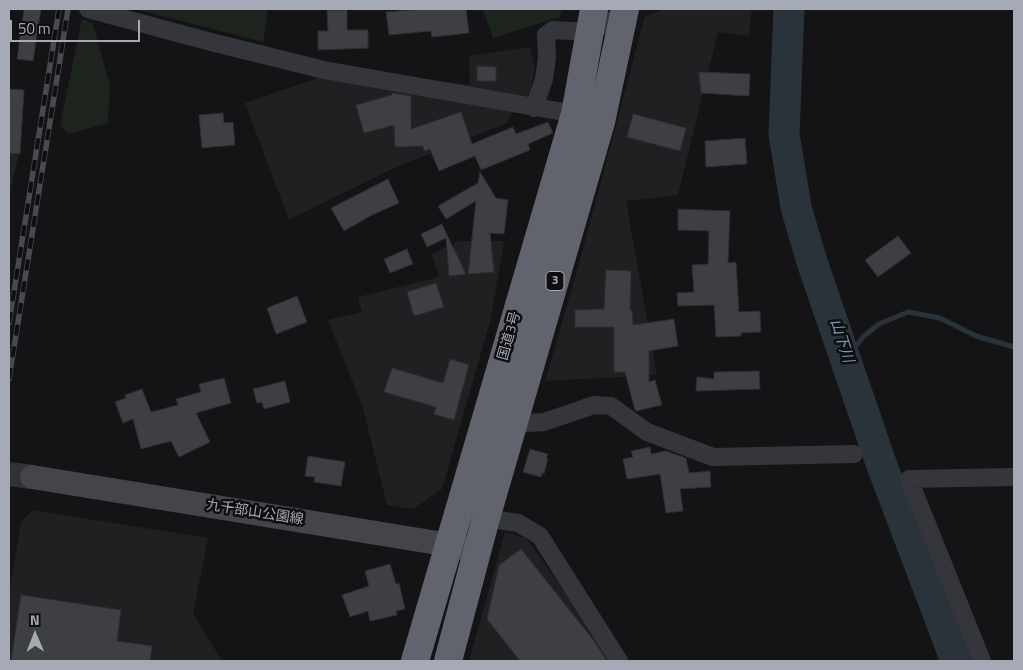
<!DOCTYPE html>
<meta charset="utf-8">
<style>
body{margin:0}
#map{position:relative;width:1023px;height:670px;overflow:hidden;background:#141416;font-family:"Titillium Web",sans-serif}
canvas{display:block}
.frame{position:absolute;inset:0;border:10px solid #a6aab7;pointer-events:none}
.north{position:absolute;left:10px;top:610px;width:50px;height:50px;-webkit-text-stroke:4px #0f0f11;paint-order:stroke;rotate:359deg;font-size:14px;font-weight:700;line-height:20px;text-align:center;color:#a6aab7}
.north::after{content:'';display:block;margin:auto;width:18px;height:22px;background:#a6aab7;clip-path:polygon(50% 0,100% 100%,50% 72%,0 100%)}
.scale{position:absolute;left:10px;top:20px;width:130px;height:22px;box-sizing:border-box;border:2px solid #a6aab7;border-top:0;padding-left:6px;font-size:15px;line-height:18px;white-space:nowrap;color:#a6aab7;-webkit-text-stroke:4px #0f0f11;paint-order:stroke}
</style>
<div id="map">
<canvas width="1023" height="670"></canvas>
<div class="frame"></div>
<div class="north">N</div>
<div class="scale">50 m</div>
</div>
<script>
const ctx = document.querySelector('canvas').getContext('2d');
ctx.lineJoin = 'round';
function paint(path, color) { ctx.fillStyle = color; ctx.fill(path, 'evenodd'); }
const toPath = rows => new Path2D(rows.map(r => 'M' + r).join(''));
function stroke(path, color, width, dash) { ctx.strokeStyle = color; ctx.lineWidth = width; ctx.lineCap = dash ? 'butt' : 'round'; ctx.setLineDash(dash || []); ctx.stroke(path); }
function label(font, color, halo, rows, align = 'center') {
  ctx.font = font + ' "Titillium Web","Noto Sans JP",sans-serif'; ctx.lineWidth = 5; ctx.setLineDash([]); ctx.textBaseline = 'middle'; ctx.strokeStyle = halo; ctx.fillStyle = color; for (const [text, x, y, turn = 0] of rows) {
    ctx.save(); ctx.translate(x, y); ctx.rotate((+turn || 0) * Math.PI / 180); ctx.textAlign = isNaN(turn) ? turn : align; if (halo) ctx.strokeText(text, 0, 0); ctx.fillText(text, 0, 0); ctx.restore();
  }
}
const built = toPath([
 [665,9,752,9,749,36,718,32,678,195,626,201,657,375,545,381,579,264,645,16],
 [530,47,535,67,530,93,513,112,507,123,396,167,289,220,245,103,318,78,373,72,470,85,469,56],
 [459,241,504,241,491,318,442,489,413,509,387,505,363,408,328,320,362,312,358,297,439,277,432,254],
 [32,510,208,538,193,613,222,661,9,661,9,595,21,522],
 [505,532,527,539,614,661,469,661]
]);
const green = toPath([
 [135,9,268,9,263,42],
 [483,9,562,9,560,17,493,38],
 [82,19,93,24,110,86,108,123,69,134,60,125],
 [21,145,9,197,9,149]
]);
const stream = toPath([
 [845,359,864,336,879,324,908,312,940,318,976,336,1014,347]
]);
const river = toPath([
 [789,9,784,134,796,207,812,262,881,463,956,661]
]);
const building = toPath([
 [24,9,41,9,33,61,17,59,24,9],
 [423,9,466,9,469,33,432,37,431,31,389,35,386,12,423,9],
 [327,10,347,10,347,30,368,30,368,48,318,50,318,31,328,31,327,10],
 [477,66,496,67,496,81,477,81,477,66],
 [699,72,750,74,749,96,701,93,699,72],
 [9,89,24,90,20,154,9,153,9,89],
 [392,93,411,96,411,129,461,112,472,144,513,127,516,134,548,122,553,133,528,144,530,150,481,170,475,156,439,171,430,149,424,151,423,146,395,147,394,125,364,133,356,105,392,95,392,93],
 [223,113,224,123,233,122,235,145,202,148,199,115,223,113],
 [633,114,686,128,680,151,627,137,633,114],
 [745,138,747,164,706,167,705,141,745,138],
 [480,172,496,198,508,200,504,234,490,233,494,272,468,274,476,201,446,219,438,206,478,183,480,172],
 [388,179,399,203,372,215,344,231,331,208,388,179],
 [678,209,730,211,728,263,736,262,739,312,760,311,761,332,741,333,741,336,716,337,714,305,678,306,677,293,694,292,692,265,708,264,709,231,678,230,678,209],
 [442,224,447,235,466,274,449,276,446,238,427,247,421,234,442,224],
 [898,236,911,253,878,277,865,260,898,236],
 [407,249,413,264,390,273,384,259,407,249],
 [606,270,631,271,630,310,632,310,633,325,674,319,678,346,649,351,649,382,655,380,662,405,637,411,635,410,625,372,614,372,614,327,575,327,575,310,604,309,606,270],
 [436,283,444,307,414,316,407,292,436,283],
 [297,296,307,322,276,334,267,308,297,296],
 [450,359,469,365,454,420,434,414,436,407,384,392,392,368,443,383,450,359],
 [759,371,760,389,696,391,697,377,714,379,714,372,759,371],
 [224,378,231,403,196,413,210,442,179,457,171,441,141,449,133,419,123,423,115,402,126,398,125,395,142,389,151,412,178,405,176,399,201,392,199,384,224,378],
 [285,381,290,402,264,409,262,402,257,403,253,389,285,381],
 [650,447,651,454,666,451,686,458,689,473,710,471,711,487,680,489,683,511,666,513,660,474,627,479,623,459,633,457,631,451,650,447],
 [530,449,548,454,546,458,548,459,544,474,542,473,541,477,523,472,530,449],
 [308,456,345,462,341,486,314,482,315,477,305,476,308,456],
 [521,549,594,641,607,661,520,661,487,619,499,565,521,549],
 [390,564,396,584,399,583,405,609,396,611,397,615,370,621,368,611,350,617,342,595,369,586,365,571,390,564],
 [21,595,121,610,117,641,152,646,150,661,11,661,21,595]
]);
const secondaryTunnel = toPath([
 [9,474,32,477]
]);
const street = toPath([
 [88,9,215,43,324,70,575,114],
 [534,108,544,79,547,57,546,35,553,30,590,32,629,11],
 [513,424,544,422,594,405,611,406,647,432,713,457,854,454],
 [486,518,518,523,540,536,619,661],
 [982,661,909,479,1014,477]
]);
const secondary = toPath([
 [32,477,450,545,477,551]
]);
const highway = toPath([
 [415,661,575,114,594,9],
 [448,661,486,518,601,122,625,9]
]);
const rail = toPath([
 [9,323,59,9],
 [9,379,68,9]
]);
const shields = [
 [555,281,18]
];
const shieldNames = [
 ["3",555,281]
];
const streetNames = [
 ["国道3号",510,336,-74],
 ["九千部山公園線",255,513,9]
];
const waterNames = [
 ["山下川",841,341,72]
];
paint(built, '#202023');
paint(green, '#1c241d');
stroke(stream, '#2a333a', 5);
stroke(river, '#2a333a', 31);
paint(building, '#3e3f43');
stroke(building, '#2e2e32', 1);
stroke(secondaryTunnel, '#313236', 24, [24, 12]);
stroke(street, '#35363b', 18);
stroke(secondary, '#43454b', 24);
stroke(highway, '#61646c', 28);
stroke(rail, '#484a50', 5.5);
stroke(rail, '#0f0f11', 4, [11]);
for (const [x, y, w] of shields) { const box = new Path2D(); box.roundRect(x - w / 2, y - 9.5, w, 19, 4); ctx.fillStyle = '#0f0f11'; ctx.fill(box); stroke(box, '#a6aab7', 1); }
label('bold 12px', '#a6aab7', null, shieldNames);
label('14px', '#a6aab7', '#0f0f11', streetNames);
label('italic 15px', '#7b97b3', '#0f0f11', waterNames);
</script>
